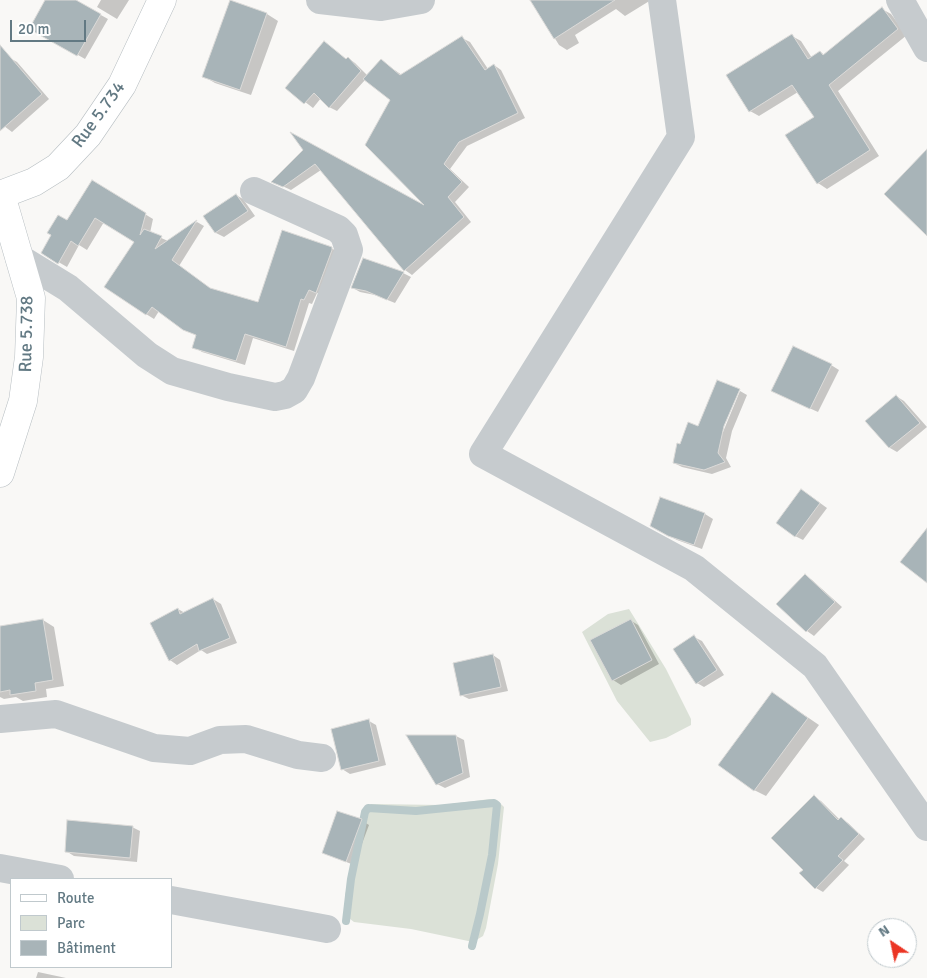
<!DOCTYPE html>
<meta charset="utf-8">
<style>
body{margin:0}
#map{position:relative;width:927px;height:978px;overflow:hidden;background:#f9f8f6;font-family:Signika,sans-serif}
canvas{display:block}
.legend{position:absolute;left:10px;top:878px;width:162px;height:90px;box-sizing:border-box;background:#fff;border:1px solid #c0c9cd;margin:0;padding:6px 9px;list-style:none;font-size:15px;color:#627983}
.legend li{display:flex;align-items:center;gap:10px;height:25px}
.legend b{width:25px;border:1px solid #c0c9cd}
.north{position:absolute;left:867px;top:918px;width:50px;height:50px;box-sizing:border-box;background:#fff;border:1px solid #c0c9cd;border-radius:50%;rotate:326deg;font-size:14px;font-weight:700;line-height:20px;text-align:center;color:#627983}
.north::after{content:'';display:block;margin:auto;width:18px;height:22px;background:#eb3524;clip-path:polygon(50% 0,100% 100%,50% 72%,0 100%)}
.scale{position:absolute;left:10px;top:20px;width:76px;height:22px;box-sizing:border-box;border:2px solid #627983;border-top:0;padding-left:6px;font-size:15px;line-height:18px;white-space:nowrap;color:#627983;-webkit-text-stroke:4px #fff;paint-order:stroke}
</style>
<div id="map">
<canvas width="927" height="978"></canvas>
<ul class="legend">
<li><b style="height:6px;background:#fff"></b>Route</li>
<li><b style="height:14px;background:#dbe1d7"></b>Parc</li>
<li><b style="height:14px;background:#a8b4b8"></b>Bâtiment</li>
</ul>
<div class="north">N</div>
<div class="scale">20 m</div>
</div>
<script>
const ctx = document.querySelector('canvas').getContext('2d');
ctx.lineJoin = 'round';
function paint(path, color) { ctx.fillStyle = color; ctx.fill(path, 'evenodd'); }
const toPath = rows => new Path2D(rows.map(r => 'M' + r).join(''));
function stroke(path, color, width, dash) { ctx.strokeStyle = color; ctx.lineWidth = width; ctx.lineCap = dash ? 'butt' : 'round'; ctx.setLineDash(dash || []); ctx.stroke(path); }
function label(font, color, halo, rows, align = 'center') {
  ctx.font = font + ' Signika,sans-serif'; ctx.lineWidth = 5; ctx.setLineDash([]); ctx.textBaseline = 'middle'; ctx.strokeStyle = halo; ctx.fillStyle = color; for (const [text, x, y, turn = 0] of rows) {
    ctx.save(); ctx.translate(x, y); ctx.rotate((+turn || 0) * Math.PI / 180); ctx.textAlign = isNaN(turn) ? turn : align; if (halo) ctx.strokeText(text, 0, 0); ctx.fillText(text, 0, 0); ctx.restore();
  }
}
const green = toPath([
 [629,609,666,669,691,719,691,725,666,738,650,742,617,701,582,632,608,614],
 [490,799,497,800,504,807,498,864,486,928,483,936,473,942,411,929,354,922,345,915,345,895,368,808,371,804,442,805]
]);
const shadow = toPath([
 [47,0,74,0,108,19,85,59,31,28],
 [101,0,129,0,117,19,97,7],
 [531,0,651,0,625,16,616,9,575,35,579,43,567,50,559,45],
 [231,1,267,14,278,21,251,95,215,83,203,76],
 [882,9,891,14,907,35,838,91,879,156,827,189,818,183,815,118,798,92,759,116,750,111,792,36,801,41,812,58,820,52,825,55],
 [462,38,470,42,488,69,494,65,501,70,525,118,467,146,450,169,469,187,455,202,471,222,412,275,405,270,321,170,291,190,280,185,305,150,428,209,392,99,365,80,337,111,329,107,321,98,313,108,287,88,348,58,355,63,368,76,381,61,402,75],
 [10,58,17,62,49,99,12,132,0,123,0,66],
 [92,182,153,219,150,233,168,241,197,222,204,226,179,266,212,290,258,304,331,248,340,253,325,296,317,293,312,304,309,303,294,351,253,338,245,365,202,352,194,347,197,336,184,329,159,311,154,319,146,314,136,242,104,222,87,250,79,245,67,267,43,253,68,222],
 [236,195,243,199,255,216,224,237,216,233,205,216],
 [363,259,403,273,411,277,395,303,375,295,360,292,353,288],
 [831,365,839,370,818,412,780,395],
 [740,391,747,395,732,431,726,458,731,467,712,474,682,467,674,463,681,445,699,428,723,432],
 [896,396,904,401,927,427,897,452,890,448,867,421],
 [809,495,827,508,803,540,795,536],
 [661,499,705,514,713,519,702,549,677,540,651,526],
 [805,576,812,580,842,607,814,636,807,631,778,604],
 [213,599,221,604,237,643,207,654,201,650,177,665,170,660,178,609,185,613],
 [43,620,54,627,64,686,46,689,47,697,23,701,16,697,4,699,0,697,0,627],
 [630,620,638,625,659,664,621,685,613,680],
 [694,637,702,641,724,675,704,687,697,683],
 [493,655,500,660,508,691,469,699,461,695],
 [772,693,819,725,766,796,754,790],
 [369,721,376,725,386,765,350,774,342,769],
 [456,736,464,740,470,777,445,788,437,784],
 [814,797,821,801,840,820,841,819,848,823,865,839,844,861,849,865,823,892,816,888,804,870],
 [361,820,369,825,354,865,323,853],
 [132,827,140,831,137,862,74,856,66,851],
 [111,967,132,967,132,968],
 [38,972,66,978,36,978]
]);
const stream = toPath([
 [346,921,351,879,365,812,368,808,416,811,494,803,497,805,492,855,480,914,472,946]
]);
const building = toPath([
 [45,0,76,0,101,14,77,56,29,29,45,0],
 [230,0,267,13,240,90,202,77,230,0],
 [530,0,615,0,554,39,530,0],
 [882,7,898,29,829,85,870,150,817,184,785,135,814,117,792,85,749,112,726,75,792,34,808,59,820,51,823,55,882,7],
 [462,36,485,70,494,64,518,113,459,142,444,164,462,182,448,197,464,217,404,271,315,164,283,187,271,182,303,150,290,132,424,205,365,145,390,100,363,79,381,59,400,75,462,36],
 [324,41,346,59,348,57,361,71,329,108,314,93,304,104,285,88,324,41],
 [0,45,42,94,0,131,0,45],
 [927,149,927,236,884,194,927,149],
 [92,180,146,213,140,235,144,229,162,236,155,249,197,220,172,260,210,288,258,302,282,230,332,247,332,250,316,293,309,290,304,300,301,299,286,347,245,334,236,361,192,348,196,335,183,330,152,307,146,315,104,287,134,242,95,218,78,246,71,241,58,264,41,253,51,235,47,233,58,215,67,220,92,180],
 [236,194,248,211,215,233,203,216,236,194],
 [363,258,404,272,387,300,366,291,351,288,363,258],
 [793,346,832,364,810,409,771,391,793,346],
 [717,380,740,389,724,426,718,453,725,462,704,470,673,463,677,443,680,444,688,422,698,426,717,380],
 [896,395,920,423,889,448,865,421,896,395],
 [801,489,820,503,795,537,776,523,801,489],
 [660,497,705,513,694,545,668,536,650,526,660,497],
 [927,528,927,583,900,562,927,528],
 [805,574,835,602,806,632,776,604,805,574],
 [213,598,230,638,199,651,197,644,169,661,150,623,178,608,180,614,213,598],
 [43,619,53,680,35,683,36,691,10,695,10,690,0,692,0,626,43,619],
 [631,619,652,660,612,681,590,640,631,619],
 [694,635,717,670,696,684,673,649,694,635],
 [493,654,501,687,460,696,453,663,493,654],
 [772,692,808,718,754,791,718,765,772,692],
 [369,719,379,761,341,770,331,729,369,719],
 [406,735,456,735,463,773,436,785,406,735],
 [814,795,838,820,841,817,859,834,838,856,843,860,815,889,799,873,803,870,771,838,814,795],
 [337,811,362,819,346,862,322,853,337,811],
 [67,820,133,826,130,858,65,852,67,820]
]);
const street = toPath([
 [320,0,381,7,421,0],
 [662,0,681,137,483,454,694,568,815,666,927,827],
 [900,0,927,48],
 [19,258,68,288,147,355,172,371,228,387,275,397,285,395,294,390,301,378,349,250,344,235,338,229,254,191],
 [0,719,56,714,154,748,190,751,220,740,246,739,298,755,322,758],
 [0,868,60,879],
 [171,900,327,929]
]);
const secondary = toPath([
 [0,195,34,182,58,167,88,135,122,85,162,0],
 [0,473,23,401,29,357,31,298,1,195]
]);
const streetNames = [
 ["Rue 5.734",99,115,-54],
 ["Rue 5.738",27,334,-89]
];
paint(green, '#dbe1d7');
paint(shadow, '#0003');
stroke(stream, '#b9c9ca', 8);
paint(building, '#a8b4b8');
stroke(building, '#dbdad8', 1);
stroke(secondary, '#b6bdc1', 29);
stroke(street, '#c6cbce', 28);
stroke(secondary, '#fff', 28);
label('18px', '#627983', '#fff', streetNames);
</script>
